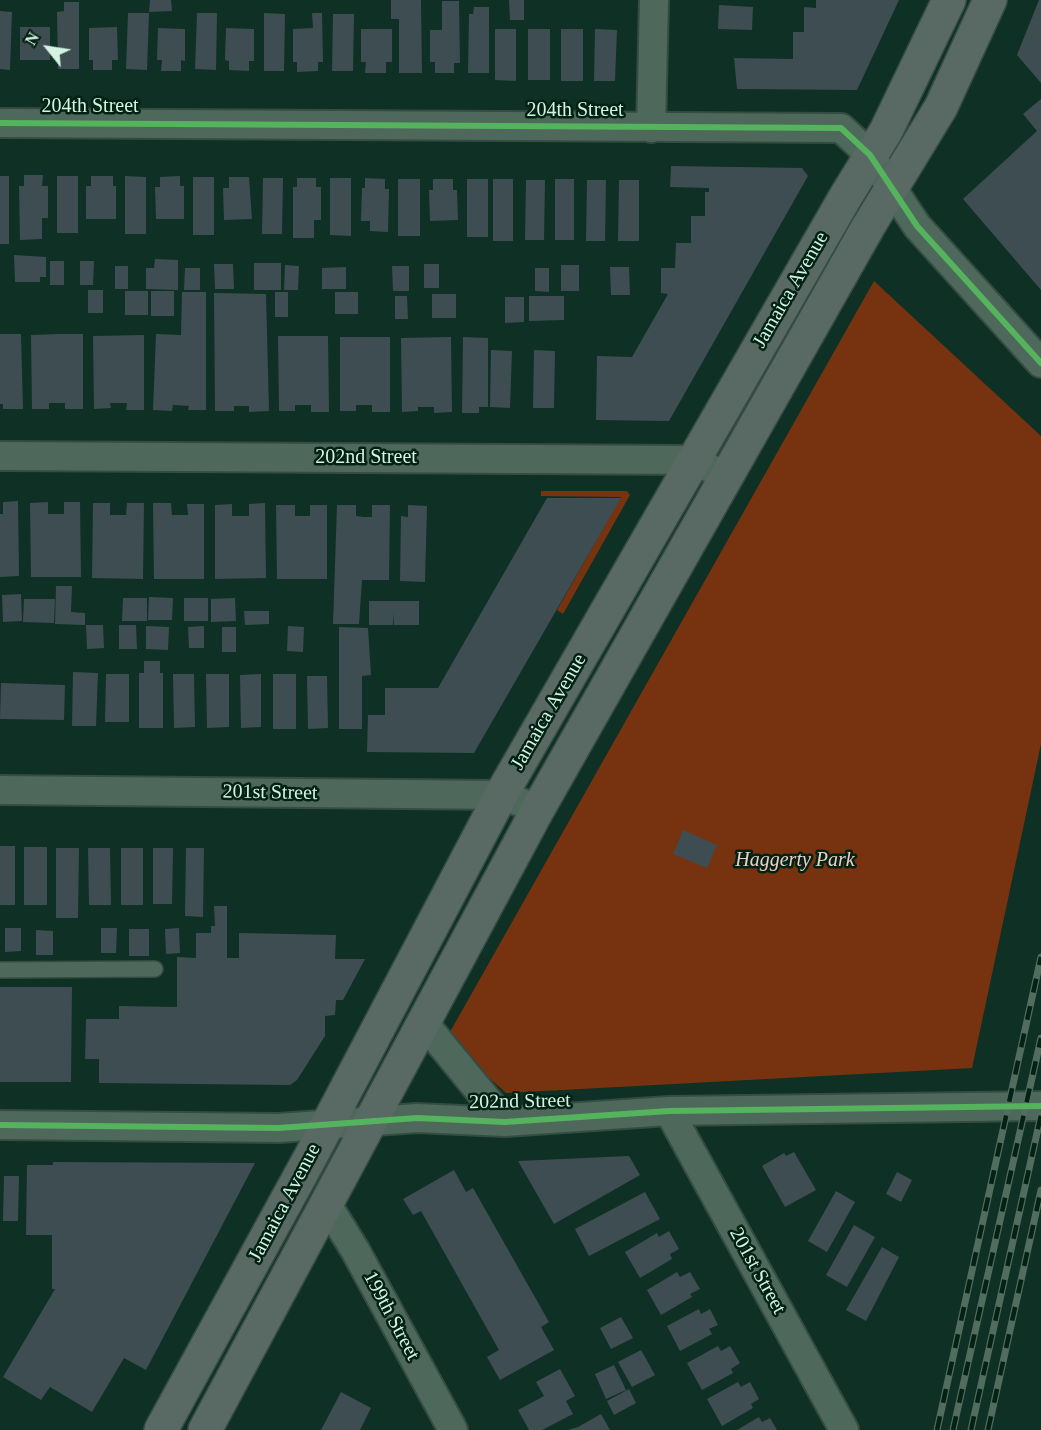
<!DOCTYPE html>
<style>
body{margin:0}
#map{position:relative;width:1041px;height:1430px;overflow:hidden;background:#0f3024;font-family:Georgia,serif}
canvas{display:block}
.north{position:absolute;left:18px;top:18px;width:60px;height:60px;-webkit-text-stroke:4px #032114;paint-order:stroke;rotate:300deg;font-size:16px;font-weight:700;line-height:24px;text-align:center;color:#d2f4e1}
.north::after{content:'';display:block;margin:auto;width:21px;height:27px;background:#d2f4e1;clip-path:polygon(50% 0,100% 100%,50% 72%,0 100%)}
</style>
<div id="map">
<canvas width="1041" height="1430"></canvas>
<div class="north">N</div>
</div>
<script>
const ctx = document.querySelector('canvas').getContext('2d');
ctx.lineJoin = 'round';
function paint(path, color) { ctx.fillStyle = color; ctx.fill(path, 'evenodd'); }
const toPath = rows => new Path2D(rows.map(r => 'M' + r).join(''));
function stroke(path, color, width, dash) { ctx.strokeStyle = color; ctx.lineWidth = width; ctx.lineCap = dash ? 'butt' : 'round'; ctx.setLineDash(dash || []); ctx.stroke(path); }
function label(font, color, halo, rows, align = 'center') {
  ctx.font = font + ' Georgia,serif'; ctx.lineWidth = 5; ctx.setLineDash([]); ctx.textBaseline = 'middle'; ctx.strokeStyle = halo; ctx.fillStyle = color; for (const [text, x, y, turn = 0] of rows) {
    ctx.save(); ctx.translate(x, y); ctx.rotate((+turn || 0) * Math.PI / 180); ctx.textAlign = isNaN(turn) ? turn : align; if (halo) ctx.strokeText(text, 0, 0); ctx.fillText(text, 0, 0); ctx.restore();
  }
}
const green = toPath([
 [874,281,1041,436,1041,744,972,1068,506,1093,446,1039],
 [541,491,627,491,630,495,563,614,557,610,621,497,541,496]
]);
const building = toPath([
 [150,0,171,0,172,11,149,12],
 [391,0,421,0,422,73,399,73,399,19,391,19],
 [509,0,524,0,524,20,510,20],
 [816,0,899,0,857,90,737,89,734,58,793,59,793,32,804,32,804,7,816,8],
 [1039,0,1041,0,1041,83,1017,55],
 [442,1,459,1,460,63,454,63,454,73,435,73,435,62,430,62,430,30,442,30],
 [64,2,79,2,79,69,58,69,57,12,64,11],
 [719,5,753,7,752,30,718,29],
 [474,7,489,7,489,73,468,73,469,14,473,14],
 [0,11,12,12,10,70,0,69],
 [128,13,149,13,147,70,126,69],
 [197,13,217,13,216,70,195,69],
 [264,13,285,14,284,71,264,71],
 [312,13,322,13,323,62,318,62,318,71,297,72,297,62,293,62,293,29,313,28],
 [333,14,354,14,353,71,332,71],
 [20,27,50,27,50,60,20,60],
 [117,27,118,60,112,60,112,70,93,70,93,60,89,60,89,28],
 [158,28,185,29,185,61,181,60,181,71,161,71,162,60,157,60],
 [226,28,254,29,254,61,249,61,249,71,229,70,229,61,225,60],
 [361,29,392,29,392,62,386,62,386,73,365,73,366,62,361,62],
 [495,29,516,29,516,81,495,80],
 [528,29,550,29,550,80,528,80],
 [561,29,583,29,583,81,561,81],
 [595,29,617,30,615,81,594,81],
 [1041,99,1041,290,963,199,1037,131,1023,114],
 [671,166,802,168,808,176,669,421,596,420,597,356,632,357,668,294,661,293,661,268,675,268,676,243,691,243,691,216,705,216,705,192,709,192,709,188,670,187],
 [24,175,43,175,42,186,48,186,48,218,42,218,42,239,20,240,19,186,24,186],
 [0,176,9,176,9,244,0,244],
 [57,176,78,176,78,233,57,233],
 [91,176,113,176,113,186,116,186,116,219,86,219,86,186,91,186],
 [125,176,146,177,146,234,125,234],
 [180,176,180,186,184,186,184,219,156,219,155,187,160,187,160,177],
 [193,177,214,177,214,235,193,235],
 [229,177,249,177,252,219,224,220,223,188,229,188],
 [263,178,283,178,282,234,262,234],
 [297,178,316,178,316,187,321,187,321,220,314,220,314,238,293,238,293,187,297,187],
 [330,178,351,178,351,236,330,235],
 [365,178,385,179,385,189,389,189,388,232,370,231,370,221,361,221,362,188,365,188],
 [398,179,420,179,420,236,398,236],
 [433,179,453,179,453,190,457,190,458,220,430,221,429,190,433,190],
 [467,179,488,179,488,237,467,237],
 [493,179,513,179,513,241,493,241],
 [555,179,574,179,574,240,555,240],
 [526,180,545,180,544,240,525,240],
 [587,180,606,180,605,241,586,241],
 [619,180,639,180,639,241,618,241],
 [14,255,46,257,46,277,40,277,40,282,15,282],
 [155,259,178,260,178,290,146,289,146,268,154,268],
 [50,261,64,261,64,285,50,285],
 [80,261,94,261,93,285,80,285],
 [254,263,281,263,281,290,254,290],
 [214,264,233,264,234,289,215,289],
 [424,264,439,264,439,288,424,288],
 [285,265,299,266,298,290,284,290],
 [561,265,579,265,579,291,561,291],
 [115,266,128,266,128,289,115,289],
 [392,266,409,266,409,291,393,291],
 [346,267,346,289,322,289,322,268],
 [610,267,629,267,630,295,611,295],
 [185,268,200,268,200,290,184,290],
 [535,268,549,268,549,292,535,291],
 [88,290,103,290,103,313,88,313],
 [125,291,148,291,148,315,125,315],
 [151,291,174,291,174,316,151,316],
 [182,292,206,292,206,410,188,410,189,406,173,405,172,411,153,410,156,334,181,335],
 [275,292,288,292,288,317,275,317],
 [335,292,358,292,358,314,335,314],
 [214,293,266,294,269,411,249,412,249,406,234,406,234,411,215,411],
 [432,294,456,294,456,318,432,318],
 [395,296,407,296,408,319,395,319],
 [529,296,564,296,564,320,529,321],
 [505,297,524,297,524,322,505,323],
 [0,334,21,334,23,409,3,409,3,404,0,404],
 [58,334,83,334,83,409,65,409,65,403,49,403,49,409,32,409,31,335],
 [144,335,144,410,126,410,127,403,110,403,111,408,94,409,93,336],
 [278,336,328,336,329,412,311,412,311,405,295,405,295,411,279,411],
 [340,337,390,337,390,412,372,412,372,405,356,405,356,411,340,411],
 [451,337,452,412,434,413,434,407,418,407,418,411,402,412,401,338],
 [463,337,488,338,488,407,479,407,479,413,462,413],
 [491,350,512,351,510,408,490,407],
 [534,350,555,351,554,408,533,408],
 [547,498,621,498,474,753,367,752,368,715,385,715,385,688,438,688],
 [18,501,19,576,0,577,0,514,3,514,3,502],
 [48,502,48,514,64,514,64,502,80,502,81,577,31,577,30,503],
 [93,503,110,503,110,515,126,515,127,503,144,503,143,579,92,578],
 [153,503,171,503,172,515,188,515,187,504,204,504,204,579,154,579],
 [265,503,266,578,215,579,215,505,232,504,232,516,249,516,249,504],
 [276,505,295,505,295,516,310,516,310,505,327,505,327,579,277,579],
 [337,505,356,505,356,516,364,517,372,517,372,505,390,505,389,580,362,580,359,624,333,624],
 [408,505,427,506,425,582,400,581,401,516,408,517],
 [56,586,72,586,71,612,85,613,85,625,55,624],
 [21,594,22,621,3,622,2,595],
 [149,597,173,598,172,620,148,620],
 [123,598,147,598,147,621,122,621],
 [184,598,208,598,208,621,184,621],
 [235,598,236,621,211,622,211,599],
 [24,599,55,599,54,623,23,622],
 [369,601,419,601,419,625,394,625,393,613,393,625,369,625],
 [244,611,269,611,269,624,245,625],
 [86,625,103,625,104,648,87,649],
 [119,625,136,625,137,649,119,649],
 [146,626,169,627,168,650,146,649],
 [204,626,204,648,189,648,188,627],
 [288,626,304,627,303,652,287,651],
 [222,627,236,627,236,652,222,652],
 [339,627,368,628,371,675,362,676,362,729,339,729],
 [144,661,160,661,160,673,163,673,163,728,139,728,139,673,144,673],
 [73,672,98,673,96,726,72,726],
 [106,674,129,674,129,722,105,722],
 [173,674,194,674,195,727,174,728],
 [206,674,229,674,229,727,207,728],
 [261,674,261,727,241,728,240,675],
 [273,674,296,674,296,729,273,729],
 [307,676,327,676,328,728,308,729],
 [1,683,65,685,64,720,0,719],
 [683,830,717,845,707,868,673,854],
 [0,846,15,846,15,905,0,905],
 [24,847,47,847,47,905,24,905],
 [56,848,79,848,78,918,56,918],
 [88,848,110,848,111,905,89,905],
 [121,848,143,848,143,905,121,905],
 [153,848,173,848,172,904,153,904],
 [186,848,204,848,203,917,185,916],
 [214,906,227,906,227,958,239,958,239,933,336,935,335,959,365,959,343,1000,336,1000,335,1015,325,1016,325,1036,297,1080,290,1085,99,1083,99,1059,85,1059,86,1019,119,1019,119,1006,177,1007,177,957,196,958,196,933,211,933,211,926,215,926],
 [5,928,21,928,21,951,5,952],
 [101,928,117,928,116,953,101,953],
 [179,928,180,953,166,954,165,929],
 [129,929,149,929,149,956,129,956],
 [36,930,53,931,53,955,36,955],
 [0,987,72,987,71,1082,0,1082],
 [794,1152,816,1190,785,1207,762,1166,784,1153,786,1156],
 [629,1156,640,1175,554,1224,518,1161],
 [53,1162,255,1163,146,1370,124,1358,92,1412,50,1387,41,1400,3,1377,55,1289,52,1289,52,1235,26,1235,27,1165,53,1165],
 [454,1170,466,1192,473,1188,549,1322,541,1327,554,1350,500,1380,487,1357,499,1350,421,1211,413,1215,403,1199],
 [897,1172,912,1180,901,1202,886,1194],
 [4,1176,19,1176,18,1221,3,1221],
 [836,1191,855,1202,827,1252,808,1241],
 [645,1192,660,1219,589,1256,575,1229],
 [854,1225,875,1237,847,1287,826,1275],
 [669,1231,679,1249,670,1254,672,1259,640,1278,625,1252,657,1233,659,1237],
 [882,1247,899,1257,866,1321,846,1310],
 [677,1272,680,1277,690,1272,700,1289,690,1294,692,1297,661,1315,647,1290],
 [699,1309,701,1314,710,1309,718,1325,709,1329,712,1334,680,1351,667,1326],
 [621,1317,633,1338,611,1349,600,1328],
 [718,1346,721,1351,730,1346,740,1363,731,1369,733,1373,702,1390,687,1363],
 [641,1350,655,1375,632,1387,618,1362],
 [614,1365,626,1390,606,1399,595,1374],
 [560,1369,575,1396,566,1401,573,1414,542,1430,529,1430,518,1410,544,1396,536,1382],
 [738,1382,741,1387,750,1382,759,1399,751,1404,753,1408,722,1426,707,1399],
 [629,1389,636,1403,614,1415,607,1401],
 [341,1392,371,1408,360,1430,321,1430],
 [601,1414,610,1430,568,1430,578,1427],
 [759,1417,762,1422,770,1418,777,1430,737,1430]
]);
const service = toPath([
 [0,970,155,969]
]);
const minor = toPath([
 [0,123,841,128,870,155,917,226,1041,363],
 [651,128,654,0],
 [0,456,693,460,728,477],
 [0,790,501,795,538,809],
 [423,1022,505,1122],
 [669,1111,844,1430],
 [0,1125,279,1128,417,1118,505,1122,669,1111,1041,1106],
 [326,1203,355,1250,453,1430]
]);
const primary = toPath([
 [161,1430,311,1156,501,795,846,196,886,131,949,0],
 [205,1430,538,809,868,227,941,107,990,0]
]);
const rail = toPath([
 [937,1430,1041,957],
 [953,1430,1041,1038],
 [971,1430,1041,1115],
 [988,1430,1041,1190]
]);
const cycleway = toPath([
 [0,123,841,128,870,155,917,226,1041,363],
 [0,1125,279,1128,417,1118,505,1122,669,1111,1041,1106]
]);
const streetNames = [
 ["204th Street",90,107],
 ["204th Street",575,111],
 ["Jamaica Avenue",791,290,-60],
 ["202nd Street",366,458],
 ["Jamaica Avenue",549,712,-60],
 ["201st Street",270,793,1],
 ["202nd Street",520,1102,-1],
 ["Jamaica Avenue",285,1203,-62],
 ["201st Street",757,1271,61],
 ["199th Street",391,1316,62]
];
const parkNames = [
 ["Haggerty Park",795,861]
];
paint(green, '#773310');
paint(building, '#3e4d52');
stroke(service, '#344c42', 18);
stroke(minor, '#344c42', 32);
stroke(primary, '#344c42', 36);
stroke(service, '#4e685c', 15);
stroke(minor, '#4e685c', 28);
stroke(primary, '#596964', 33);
stroke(rail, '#526c60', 7);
stroke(rail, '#032114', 4.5, [14]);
stroke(cycleway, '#56b35d', 6);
label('20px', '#d2f4e1', '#032114', streetNames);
label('italic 20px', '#eecec3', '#032114', parkNames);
</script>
